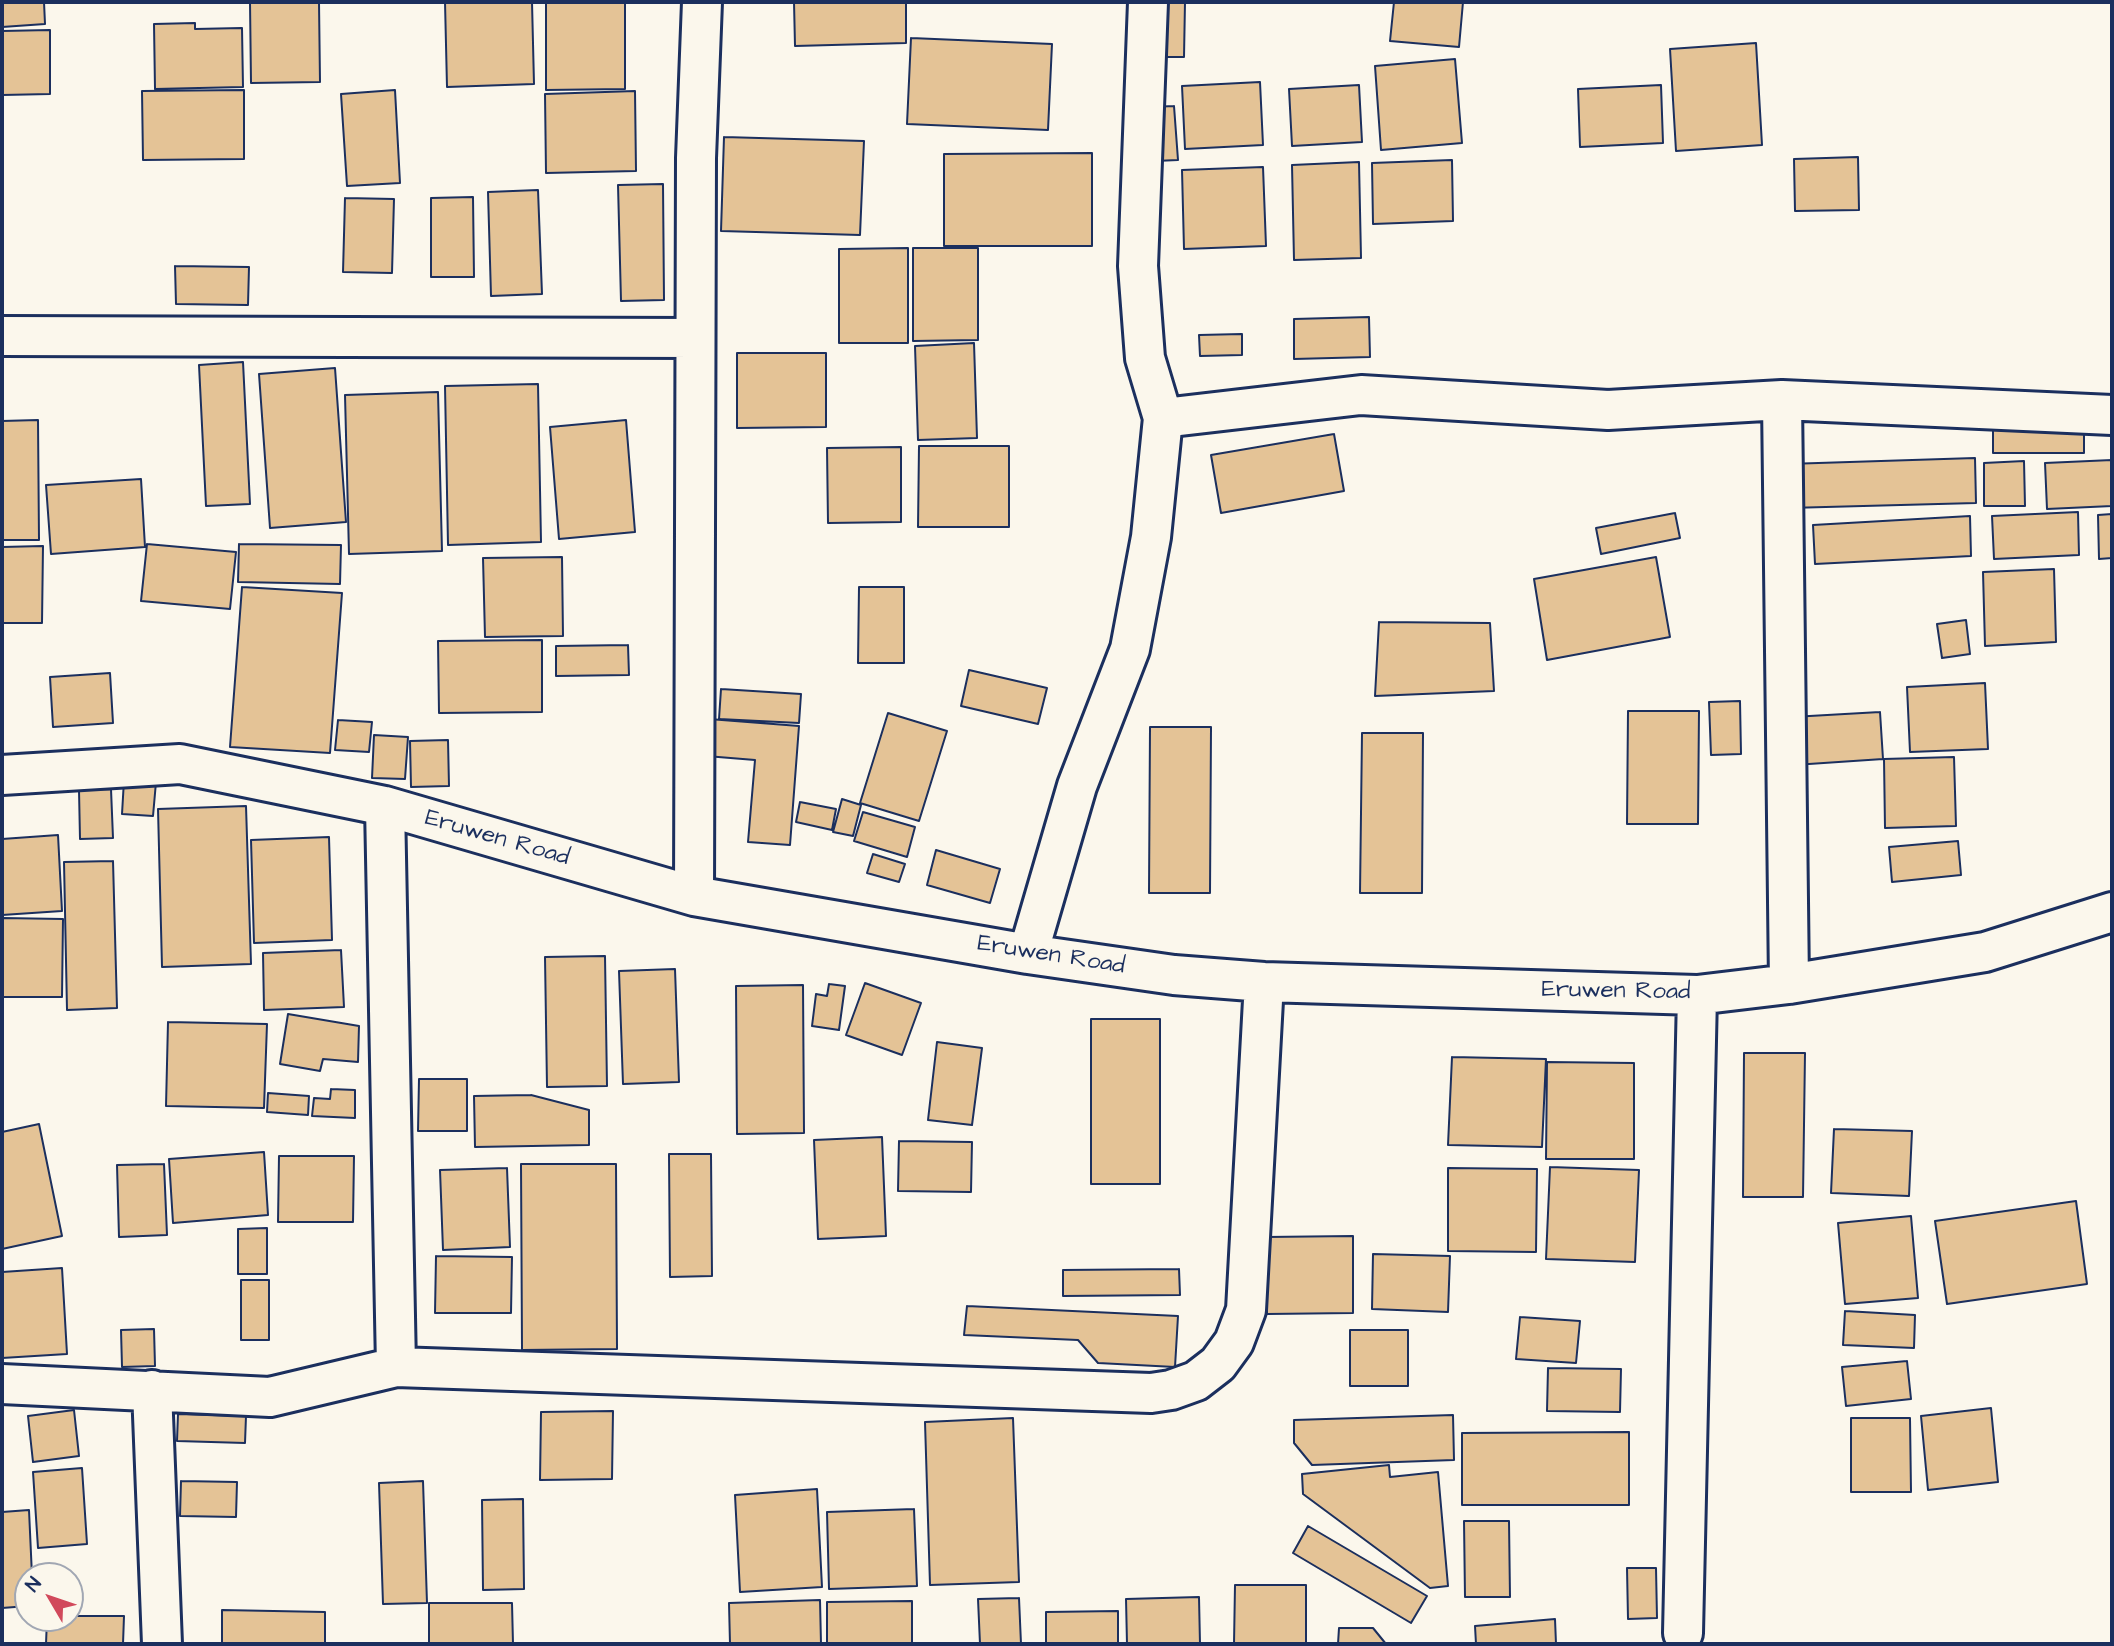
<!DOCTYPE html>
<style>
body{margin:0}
#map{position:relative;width:2114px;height:1646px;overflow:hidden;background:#fbf7ec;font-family:"Architects Daughter",sans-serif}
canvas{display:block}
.frame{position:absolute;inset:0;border:4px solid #1b2f5e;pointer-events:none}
.north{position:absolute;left:14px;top:1562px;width:70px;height:70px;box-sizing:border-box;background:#fbf7ec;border:2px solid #a1a7b3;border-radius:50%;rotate:309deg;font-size:19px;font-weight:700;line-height:28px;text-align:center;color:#1b2f5e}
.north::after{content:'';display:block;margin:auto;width:24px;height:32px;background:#d1495b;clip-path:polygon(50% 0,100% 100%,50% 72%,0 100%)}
</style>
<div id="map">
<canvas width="2114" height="1646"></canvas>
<div class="frame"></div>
<div class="north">N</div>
</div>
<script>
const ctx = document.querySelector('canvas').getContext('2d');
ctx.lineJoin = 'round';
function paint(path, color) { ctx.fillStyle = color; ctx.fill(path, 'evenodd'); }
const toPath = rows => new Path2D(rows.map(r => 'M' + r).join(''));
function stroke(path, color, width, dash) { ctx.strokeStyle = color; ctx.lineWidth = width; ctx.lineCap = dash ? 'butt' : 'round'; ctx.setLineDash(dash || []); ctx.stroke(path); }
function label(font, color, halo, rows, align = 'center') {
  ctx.font = font + ' "Architects Daughter",sans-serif'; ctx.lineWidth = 5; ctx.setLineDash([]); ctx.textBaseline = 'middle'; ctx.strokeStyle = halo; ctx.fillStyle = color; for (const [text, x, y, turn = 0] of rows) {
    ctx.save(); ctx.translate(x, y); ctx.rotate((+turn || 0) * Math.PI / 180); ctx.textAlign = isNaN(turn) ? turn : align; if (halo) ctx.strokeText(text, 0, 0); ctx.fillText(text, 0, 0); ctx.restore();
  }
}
const building = toPath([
 [2,2,44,2,45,24,2,27,2,2],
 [250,2,319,2,320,82,251,83,250,2],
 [445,2,532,2,534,84,447,87,445,2],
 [546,2,625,2,625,89,546,90,546,2],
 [794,2,906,2,906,43,795,46,794,2],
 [1158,2,1185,2,1184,57,1158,57,1158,2],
 [1394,2,1463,2,1459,47,1390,41,1394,2],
 [195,23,195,29,242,28,243,87,155,89,154,24,195,23],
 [50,30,50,94,2,95,2,31,50,30],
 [911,38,1052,44,1048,130,907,124,911,38],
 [1756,43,1762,145,1676,151,1670,49,1756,43],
 [1455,59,1462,143,1381,150,1375,66,1455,59],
 [1260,82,1263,145,1185,149,1182,86,1260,82],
 [1359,85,1362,142,1292,146,1289,89,1359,85],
 [1661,85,1663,143,1580,147,1578,89,1661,85],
 [244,90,244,159,143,160,142,91,244,90],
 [395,90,400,183,347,186,341,94,395,90],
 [635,91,636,171,546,173,545,94,635,91],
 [1174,106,1178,160,1155,161,1151,107,1174,106],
 [724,137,864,141,860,235,721,231,724,137],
 [1092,153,1092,246,944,246,944,154,1092,153],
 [1858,157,1859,210,1795,211,1794,159,1858,157],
 [1452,160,1453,221,1373,224,1372,163,1452,160],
 [1359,162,1361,258,1294,260,1292,165,1359,162],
 [1263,167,1266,246,1184,249,1182,170,1263,167],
 [663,184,664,300,621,301,618,185,663,184],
 [538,190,542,294,491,296,488,192,538,190],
 [473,197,474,277,431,277,431,198,473,197],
 [345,198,394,199,392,273,343,272,345,198],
 [908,248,908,343,839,343,839,249,908,248],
 [913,248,978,248,978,340,913,341,913,248],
 [175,266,249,267,248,305,176,304,175,266],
 [1369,317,1370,357,1294,359,1294,319,1369,317],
 [1242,334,1242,355,1200,356,1199,335,1242,334],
 [974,343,977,438,918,440,915,346,974,343],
 [737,353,826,353,826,427,737,428,737,353],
 [243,362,250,504,206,506,199,365,243,362],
 [335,368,346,522,270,528,259,374,335,368],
 [538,384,541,542,448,545,445,386,538,384],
 [438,392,442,551,349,554,345,395,438,392],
 [1993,417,2084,417,2084,453,1993,453,1993,417],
 [38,420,39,540,2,540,2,421,38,420],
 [626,420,635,532,559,539,550,427,626,420],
 [1334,434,1344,491,1221,513,1211,455,1334,434],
 [919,446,1009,446,1009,527,918,527,919,446],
 [901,447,901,522,828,523,827,448,901,447],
 [1975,458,1976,503,1788,508,1787,464,1975,458],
 [2112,460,2112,506,2047,509,2045,463,2112,460],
 [2024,461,2025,506,1984,506,1984,463,2024,461],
 [141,479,145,547,51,554,46,485,141,479],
 [2078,512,2079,555,1994,559,1992,516,2078,512],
 [1675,513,1680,538,1601,554,1596,528,1675,513],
 [2112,514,2112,558,2099,559,2098,515,2112,514],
 [1970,516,1971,556,1815,564,1813,525,1970,516],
 [147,544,236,552,230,609,141,601,147,544],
 [239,544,341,545,340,584,238,582,239,544],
 [43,546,42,623,2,623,2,547,43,546],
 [562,557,563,636,485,637,483,558,562,557],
 [1656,557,1670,637,1547,660,1534,579,1656,557],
 [2054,569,2056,642,1985,646,1983,572,2054,569],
 [242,587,342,593,330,753,230,747,242,587],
 [859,587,904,587,904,663,858,663,859,587],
 [1966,620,1970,654,1942,658,1937,624,1966,620],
 [1379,622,1490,623,1494,691,1375,696,1379,622],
 [542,640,542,712,439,713,438,641,542,640],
 [628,645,629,675,556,676,556,646,628,645],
 [969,670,1047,688,1038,724,961,706,969,670],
 [110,673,113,723,53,727,50,677,110,673],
 [1985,683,1988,749,1910,752,1907,687,1985,683],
 [721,689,801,694,799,723,719,719,721,689],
 [1740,701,1741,754,1711,755,1709,702,1740,701],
 [1628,711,1699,711,1698,824,1627,824,1628,711],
 [1880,712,1883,759,1794,765,1792,717,1880,712],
 [888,713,947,731,919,821,860,803,888,713],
 [709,719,799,726,790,845,748,842,755,760,706,756,709,719],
 [338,720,372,722,369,752,335,750,338,720],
 [1150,727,1211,727,1210,893,1149,893,1150,727],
 [1362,733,1423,733,1422,893,1360,893,1362,733],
 [374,735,408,737,405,779,372,778,374,735],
 [448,740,449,786,411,787,410,741,448,740],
 [1954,757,1956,826,1885,828,1884,759,1954,757],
 [124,780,156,782,153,816,122,814,124,780],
 [111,789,113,838,80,839,79,790,111,789],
 [842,799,861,805,853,836,833,832,842,799],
 [800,802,836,809,832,830,796,822,800,802],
 [246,806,251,964,162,967,158,809,246,806],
 [863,812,915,827,907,857,854,841,863,812],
 [58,835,62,911,2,915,2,839,58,835],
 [329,837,332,940,254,943,251,840,329,837],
 [1958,841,1961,875,1892,882,1889,847,1958,841],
 [936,850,1000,869,990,903,927,885,936,850],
 [873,854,905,864,899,882,867,873,873,854],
 [113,861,117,1008,67,1010,64,862,113,861],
 [2,918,63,919,62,997,2,997,2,918],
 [341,950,344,1007,264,1010,263,953,341,950],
 [605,956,607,1086,547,1087,545,957,605,956],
 [675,969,679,1082,623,1084,619,971,675,969],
 [865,983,921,1003,902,1055,846,1035,865,983],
 [829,984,845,986,839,1030,812,1026,816,994,827,996,829,984],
 [803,985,804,1133,737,1134,736,986,803,985],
 [288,1014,359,1026,358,1062,323,1059,320,1071,280,1064,288,1014],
 [1091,1019,1160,1019,1160,1184,1091,1184,1091,1019],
 [168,1022,267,1024,264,1108,166,1106,168,1022],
 [937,1042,982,1048,972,1125,928,1120,937,1042],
 [1744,1053,1805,1053,1803,1197,1743,1197,1744,1053],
 [1452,1057,1546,1059,1542,1147,1448,1145,1452,1057],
 [1547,1062,1634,1063,1634,1159,1546,1159,1547,1062],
 [419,1079,467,1079,467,1131,418,1131,419,1079],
 [331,1089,355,1090,355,1118,312,1116,314,1098,330,1099,331,1089],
 [268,1093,309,1096,308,1115,267,1112,268,1093],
 [531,1095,589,1110,589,1145,475,1147,474,1096,531,1095],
 [39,1124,62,1236,2,1249,2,1132,39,1124],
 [1834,1129,1912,1131,1909,1196,1831,1193,1834,1129],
 [882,1137,886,1236,818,1239,814,1140,882,1137],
 [899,1141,972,1142,971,1192,898,1191,899,1141],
 [264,1152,268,1215,173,1223,169,1159,264,1152],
 [669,1154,711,1154,712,1276,670,1277,669,1154],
 [279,1156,354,1156,353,1222,278,1222,279,1156],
 [164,1164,167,1235,119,1237,117,1165,164,1164],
 [521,1164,616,1164,617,1349,522,1350,521,1164],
 [1550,1167,1639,1170,1635,1262,1546,1259,1550,1167],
 [507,1168,510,1247,443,1250,440,1170,507,1168],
 [1448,1168,1537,1169,1536,1252,1448,1251,1448,1168],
 [2076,1201,2087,1284,1947,1304,1935,1221,2076,1201],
 [1911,1216,1918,1298,1845,1304,1838,1223,1911,1216],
 [267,1228,267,1274,238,1274,238,1229,267,1228],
 [1353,1236,1353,1313,1267,1314,1266,1237,1353,1236],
 [1373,1254,1450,1256,1448,1312,1372,1309,1373,1254],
 [436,1256,512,1257,511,1313,435,1313,436,1256],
 [62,1268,67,1354,2,1358,2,1272,62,1268],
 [1179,1269,1180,1295,1063,1296,1063,1270,1179,1269],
 [241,1280,269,1280,269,1340,241,1340,241,1280],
 [967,1306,1178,1316,1175,1367,1098,1363,1078,1340,964,1335,967,1306],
 [1845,1311,1915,1315,1914,1348,1843,1345,1845,1311],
 [1520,1317,1580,1321,1576,1363,1516,1359,1520,1317],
 [154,1329,155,1366,122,1367,121,1330,154,1329],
 [1350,1330,1408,1330,1408,1386,1350,1386,1350,1330],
 [1907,1361,1911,1399,1846,1406,1842,1367,1907,1361],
 [1548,1368,1621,1369,1620,1412,1547,1411,1548,1368],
 [1991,1408,1998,1482,1928,1490,1921,1416,1991,1408],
 [74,1410,79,1456,33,1462,28,1416,74,1410],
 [613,1411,612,1479,540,1480,541,1412,613,1411],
 [178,1414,246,1416,245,1443,177,1441,178,1414],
 [1453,1415,1454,1460,1312,1465,1294,1443,1294,1420,1453,1415],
 [1013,1418,1019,1582,930,1585,925,1422,1013,1418],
 [1851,1418,1910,1418,1911,1492,1851,1492,1851,1418],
 [1629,1432,1629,1505,1462,1505,1462,1433,1629,1432],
 [1389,1465,1390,1477,1438,1472,1448,1586,1430,1588,1303,1494,1302,1474,1389,1465],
 [82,1468,87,1544,38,1548,33,1472,82,1468],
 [181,1481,237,1482,236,1517,180,1516,181,1481],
 [423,1481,427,1603,383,1604,379,1483,423,1481],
 [817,1489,822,1587,740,1592,735,1495,817,1489],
 [523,1499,524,1589,483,1590,482,1500,523,1499],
 [914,1509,917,1586,829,1589,827,1512,914,1509],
 [29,1510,32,1576,28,1576,28,1606,2,1608,2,1512,29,1510],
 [1464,1521,1509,1521,1510,1597,1465,1597,1464,1521],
 [1308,1526,1427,1596,1411,1623,1293,1553,1308,1526],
 [1627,1568,1656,1568,1657,1618,1628,1619,1627,1568],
 [1235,1585,1306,1585,1306,1644,1234,1644,1235,1585],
 [1199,1597,1200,1644,1127,1644,1126,1599,1199,1597],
 [1019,1598,1021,1644,980,1644,978,1599,1019,1598],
 [820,1600,821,1644,730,1644,729,1603,820,1600],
 [912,1601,912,1644,827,1644,827,1602,912,1601],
 [429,1603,512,1603,513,1644,429,1644,429,1603],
 [222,1610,325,1612,325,1644,222,1644,222,1610],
 [1118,1611,1118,1644,1046,1644,1046,1612,1118,1611],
 [70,1616,124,1616,123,1644,46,1644,47,1618,70,1618,70,1616],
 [1555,1619,1556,1644,1476,1644,1475,1626,1555,1619],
 [1339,1628,1373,1628,1386,1644,1338,1644,1339,1628]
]);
const minor = toPath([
 [2,336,695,338],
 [1782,400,1789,984],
 [1163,418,1361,395,1608,410,1782,400,2112,415],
 [2,775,180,764,385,806,694,896,1028,954,1174,975,1264,982,1697,995,1789,984,1985,952,2112,912],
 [385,806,396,1367],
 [694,896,696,158,702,2],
 [1028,954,1077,786,1130,649,1151,537,1163,418,1145,358,1138,266,1148,2],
 [2,1384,270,1397,396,1367,1151,1393,1171,1390,1196,1381,1218,1364,1234,1342,1246,1310,1264,982],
 [152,1390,162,1644],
 [1683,1633,1697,995]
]);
const streetNames = [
 ["Eruwen Road",497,839,16],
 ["Eruwen Road",1051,956,9],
 ["Eruwen Road",1616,992,1]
];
paint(building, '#e4c396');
stroke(building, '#1b2f5e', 2);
stroke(minor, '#1b2f5e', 44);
stroke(minor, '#fbf7ec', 38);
label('24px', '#1b2f5e', '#fbf7ec', streetNames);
</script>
